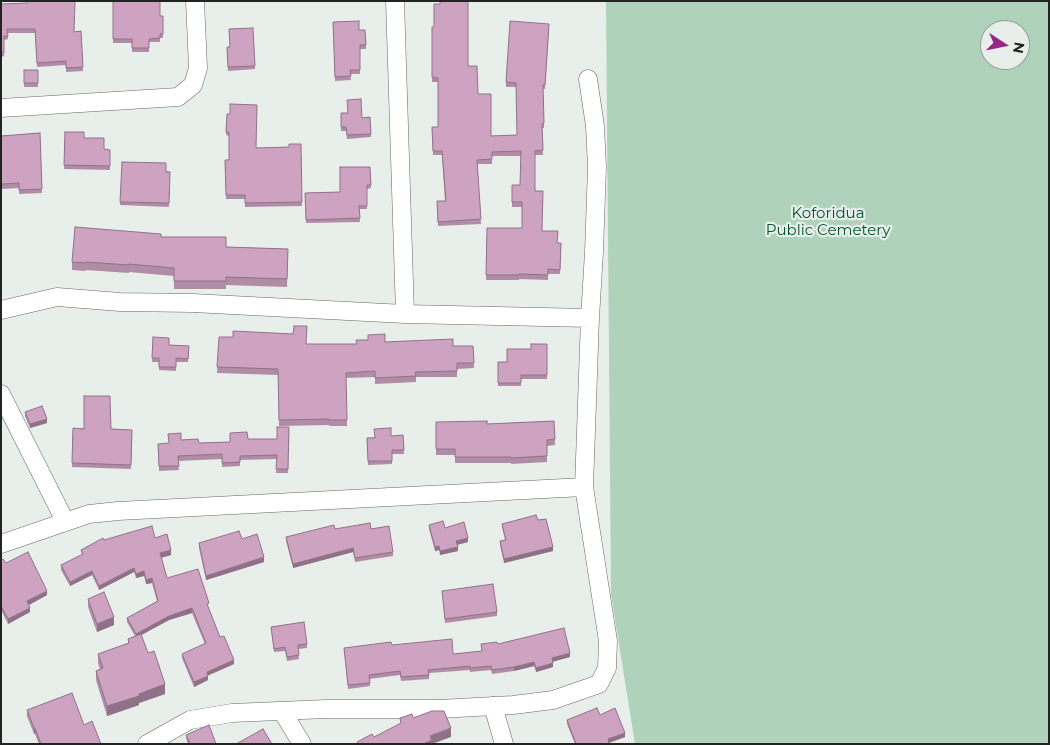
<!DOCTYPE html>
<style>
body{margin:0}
#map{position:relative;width:1050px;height:745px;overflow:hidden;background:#e8eeea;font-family:Montserrat,sans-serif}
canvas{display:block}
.frame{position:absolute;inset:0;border:2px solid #212422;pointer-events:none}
.north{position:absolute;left:980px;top:20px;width:50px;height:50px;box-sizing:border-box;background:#e8eeea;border:1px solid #989d9a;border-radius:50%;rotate:101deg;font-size:14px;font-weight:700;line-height:20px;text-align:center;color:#212422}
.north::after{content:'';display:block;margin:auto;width:18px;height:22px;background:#982685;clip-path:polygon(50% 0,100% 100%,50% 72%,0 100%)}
</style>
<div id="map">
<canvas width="1050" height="745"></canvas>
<div class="frame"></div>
<div class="north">N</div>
</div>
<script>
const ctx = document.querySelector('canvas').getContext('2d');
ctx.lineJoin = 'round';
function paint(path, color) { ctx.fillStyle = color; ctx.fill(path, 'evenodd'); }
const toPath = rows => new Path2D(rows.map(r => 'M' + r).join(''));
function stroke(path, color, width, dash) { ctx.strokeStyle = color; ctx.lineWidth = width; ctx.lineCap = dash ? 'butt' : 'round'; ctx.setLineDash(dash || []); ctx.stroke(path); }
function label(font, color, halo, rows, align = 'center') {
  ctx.font = font + ' Montserrat,sans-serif'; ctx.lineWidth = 4.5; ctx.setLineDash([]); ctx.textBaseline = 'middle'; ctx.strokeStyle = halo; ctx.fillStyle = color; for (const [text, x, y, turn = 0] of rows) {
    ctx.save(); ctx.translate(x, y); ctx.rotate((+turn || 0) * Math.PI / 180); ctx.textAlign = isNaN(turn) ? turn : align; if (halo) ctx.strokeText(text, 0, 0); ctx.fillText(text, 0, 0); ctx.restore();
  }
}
const green = toPath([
 [606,1,1049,1,1049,744,635,744,611,594],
 [990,30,1020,30,1020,60,990,60]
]);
const minor = toPath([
 [395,1,405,314],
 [1,108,178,97,193,85,198,68,195,1],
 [1,310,57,297,120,302,193,303,405,314,590,318],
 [1,394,65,521],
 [1,544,89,514,118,511,584,487],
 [493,706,504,744],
 [282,711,302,744],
 [147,744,190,720,232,713,326,709,439,709,513,705,553,700,599,684,607,668,608,641,584,487,590,318,594,252,597,167,595,126,588,79]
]);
const wall = toPath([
 [113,1,160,16,163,16,163,38,160,38,160,42,149,42,149,52,132,52,132,43,113,43],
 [1,4,74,32,81,31,83,71,66,72,66,65,37,67,35,33,8,33,8,39,4,40,4,56,1,57],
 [333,22,359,30,365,30,366,49,360,49,360,74,350,74,351,80,335,81],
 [432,27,434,27,468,66,491,136,517,135,516,87,506,87,506,82,549,29,545,89,543,89,544,128,542,128,543,155,535,155,535,191,542,231,558,243,561,243,560,274,548,274,548,280,519,279,519,280,486,280,487,228,522,228,522,207,512,207,512,185,520,185,521,156,492,156,492,164,477,164,481,224,438,226,437,206,445,201,442,155,433,155,432,127,438,127,438,82,432,82],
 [227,47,230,47,255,66,255,69,228,71],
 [24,70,38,70,38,87,24,87],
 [341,113,362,118,370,117,371,137,347,139,346,131,341,131],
 [227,114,256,148,289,147,301,144,302,206,245,207,245,199,226,199,225,160,229,160,229,136,226,135],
 [65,132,84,138,104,149,110,150,110,170,64,169],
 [40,133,42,193,19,194,19,188,1,189,1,136],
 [122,162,170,172,169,207,120,205],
 [370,167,371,188,367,189,367,209,359,209,360,222,306,223,305,193,340,192],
 [161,237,226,247,288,249,287,287,226,285,226,289,174,289,174,276,129,272,129,273,86,270,85,271,72,270,72,262],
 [153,337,169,345,189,346,188,362,176,362,176,371,159,370,159,362,152,362],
 [219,337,306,344,357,344,385,342,453,346,473,346,474,368,457,369,457,377,416,377,416,382,375,384,375,377,346,378,347,426,329,426,329,425,279,426,278,375,217,373],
 [547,344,547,379,521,379,521,386,498,386,498,362,507,362,531,349],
 [25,412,47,423,30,428,25,416],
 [554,421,555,445,547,446,547,462,511,464,511,463,455,463,455,455,436,455,436,422,487,424],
 [289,427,288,473,276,473,277,459,240,460,240,466,222,467,222,459,178,461,179,470,159,471,158,444,169,443,181,440,199,443,230,442,248,439,277,439],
 [73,428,132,430,131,469,72,467],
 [403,435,404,454,392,454,392,464,368,465,367,438],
 [538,520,553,551,504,563,500,545,500,541,505,540,502,527,502,524],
 [429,525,445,528,468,542,457,545,458,551,440,555,439,550,435,551,429,529],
 [335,529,371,529,393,552,393,556,355,562,353,552,293,568,286,541,286,537],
 [155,538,171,555,161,558,167,578,209,608,208,608,220,637,234,664,208,675,208,680,194,687,182,658,182,654,205,644,192,613,169,620,141,635,148,653,165,694,139,703,139,705,107,716,96,680,96,671,100,669,98,663,98,654,128,643,128,639,135,636,127,622,127,618,157,601,152,583,146,584,144,576,136,578,134,572,99,590,92,575,70,586,61,570,61,565,82,555,81,550,104,540],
 [242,539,264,562,206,580,199,548,199,543],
 [1,560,47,595,29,605,30,612,8,624,1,610],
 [442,591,497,612,497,616,445,623],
 [88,599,114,625,97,632,88,607],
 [271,627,307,644,307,648,298,649,299,659,287,661,285,651,274,652],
 [481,644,498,644,570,657,552,661,553,667,536,672,534,666,514,671,492,674,491,670,470,672,470,670,429,673,429,679,401,681,400,675,369,679,370,686,348,689,344,648,392,645,453,654,482,651],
 [27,710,84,725,101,744,39,744,35,734,34,734,27,716],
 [600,715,625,737,609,743,609,744,575,744,567,724,567,720],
 [186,735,216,744,188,744,186,738]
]);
const shadedWall = toPath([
 [47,419,47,423,30,428,30,424],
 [468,538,468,542,456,545,456,541],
 [439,546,439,550,435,551,435,547],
 [458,547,458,551,440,555,440,551],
 [553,547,553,551,504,563,504,559],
 [353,548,353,552,293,568,293,564],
 [171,550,171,555,160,558,160,553],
 [264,557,264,562,206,580,206,576],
 [134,568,134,572,99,590,99,586],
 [92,571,92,575,70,586,70,582],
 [144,571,144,576,136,578,136,574],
 [152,578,152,583,146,584,146,580],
 [47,591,47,595,27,606,27,601],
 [30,608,30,612,8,624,8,619],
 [192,608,192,613,169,620,136,638,136,634,169,616],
 [114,617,114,625,97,632,97,624],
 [570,653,570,657,552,662,552,658],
 [234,660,234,664,207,676,207,672],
 [534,662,534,666,514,671,514,667],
 [553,663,553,667,536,672,536,668],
 [208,676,208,680,194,687,194,682],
 [165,684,165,694,139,703,139,705,107,716,107,706],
 [34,728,35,728,35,734,34,734],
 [451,728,451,737,432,744,423,744,430,736],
 [625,733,625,737,608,743,608,739]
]);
const building = toPath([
 [27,1,75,1,74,32,81,31,83,67,66,68,66,61,37,63,35,29,7,29,8,36,4,36,4,53,1,53,1,4,27,3,27,1],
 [113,1,160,1,160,16,163,16,163,34,160,34,160,38,149,39,149,48,132,48,132,39,113,39,113,1],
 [440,1,468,1,468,66,477,66,478,94,491,94,491,136,517,135,516,83,506,82,510,21,549,24,545,85,543,85,544,123,542,124,543,150,535,151,535,191,543,191,542,231,558,231,557,243,561,243,560,270,548,269,548,275,519,274,519,275,486,275,487,228,522,228,522,202,512,202,512,185,520,185,521,151,492,152,492,159,477,160,481,219,438,222,437,201,446,201,442,151,433,151,432,127,438,127,438,78,432,77,432,27,434,27,434,4,440,4,440,1],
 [359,21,359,30,365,30,366,45,360,45,360,70,350,70,351,76,335,77,333,22,359,21],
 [253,28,255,66,228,67,227,47,230,47,229,29,253,28],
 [24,70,38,70,38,83,24,83,24,70],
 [361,99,362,118,370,117,371,134,347,135,346,127,341,127,341,113,348,113,347,100,361,99],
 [230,104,257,105,256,148,289,147,289,144,301,144,302,202,245,203,245,195,226,195,225,160,229,160,229,132,226,132,227,114,230,114,230,104],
 [65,132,84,132,84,138,104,138,104,149,110,150,110,166,64,165,65,132],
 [40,133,42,189,19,190,19,183,1,184,1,136,40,133],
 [122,162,166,163,166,172,170,172,169,203,120,202,122,162],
 [340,167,370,167,371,185,367,185,367,206,359,206,360,218,306,220,305,193,340,192,340,167],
 [75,227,161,234,161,237,226,237,226,247,288,249,287,279,226,277,226,281,174,281,174,268,129,264,129,265,86,262,85,263,72,262,75,227],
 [294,326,307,326,306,344,357,344,356,340,368,340,368,335,385,334,385,342,453,339,453,346,473,346,474,363,457,363,457,371,415,372,416,376,375,378,375,371,346,373,347,420,329,420,329,419,279,420,278,369,217,367,219,337,233,337,233,331,293,334,294,326],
 [153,337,169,338,169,345,189,346,188,359,176,358,176,367,159,367,159,358,152,358,153,337],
 [531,344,547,344,547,375,521,375,521,383,498,383,498,362,507,362,507,349,531,349,531,344],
 [84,396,110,396,111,429,132,430,131,465,72,463,73,428,84,429,84,396],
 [42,406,47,419,30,424,25,412,42,406],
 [487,421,487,424,554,421,555,439,547,440,547,456,511,458,511,457,455,457,455,449,436,449,436,422,487,421],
 [277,427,289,427,288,469,276,469,277,455,240,456,240,462,222,463,222,454,178,456,179,466,159,466,158,444,169,443,168,434,181,433,181,440,198,439,199,443,230,442,230,433,247,432,248,439,277,439,277,427],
 [391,428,391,436,403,435,404,450,392,450,392,461,368,461,367,438,375,438,374,429,391,428],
 [536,515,538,520,546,519,553,547,504,559,500,541,506,540,502,524,536,515],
 [443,521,445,528,464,522,468,538,456,541,458,547,440,551,439,546,435,547,429,525,443,521],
 [370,523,371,529,389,526,393,552,355,558,353,548,293,564,286,537,334,525,335,529,370,523],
 [152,526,155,538,167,534,171,550,160,553,167,578,198,569,209,603,207,604,220,637,224,636,234,660,207,672,208,676,194,682,182,654,206,643,192,608,169,616,136,634,127,618,158,601,152,578,146,580,144,571,136,574,134,568,99,586,92,571,70,582,61,565,83,554,81,550,103,538,104,540,152,526],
 [239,531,242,539,257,534,264,557,206,576,199,543,239,531],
 [28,552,47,591,27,601,30,608,8,619,1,606,1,560,3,559,6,563,28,552],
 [493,584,497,612,445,619,442,591,493,584],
 [104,592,114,617,97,624,88,599,104,592],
 [304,622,307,644,298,645,299,655,287,657,285,647,274,649,271,627,304,622],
 [564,628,570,653,552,658,553,663,536,668,534,662,514,667,492,670,491,666,470,668,470,666,428,670,429,675,401,677,400,671,369,675,370,683,348,685,344,648,391,642,392,645,452,639,453,654,482,651,481,644,497,642,498,644,564,628],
 [141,634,148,653,154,651,165,684,139,694,139,696,107,706,96,671,103,668,98,654,129,643,128,639,141,634],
 [72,693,84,725,92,721,101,744,41,744,35,728,34,728,27,710,72,693],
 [597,708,600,715,615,708,625,733,608,739,609,744,576,744,567,720,597,708],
 [432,711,444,711,451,728,430,736,432,740,423,744,358,744,357,742,372,734,374,737,401,723,400,718,412,714,413,718,432,711],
 [209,725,216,744,190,744,186,735,209,725],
 [263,729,272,744,236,744,263,729]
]);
const parkNames = [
 ["Koforidua",828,214],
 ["Public Cemetery",828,231]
];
paint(green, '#afd2bb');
stroke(minor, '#636865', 19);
stroke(minor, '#fff', 18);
paint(wall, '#b18ca7');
paint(shadedWall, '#907288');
paint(building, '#cea3c2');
stroke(building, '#907288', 1);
label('15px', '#005531', '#e8eeea', parkNames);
</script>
